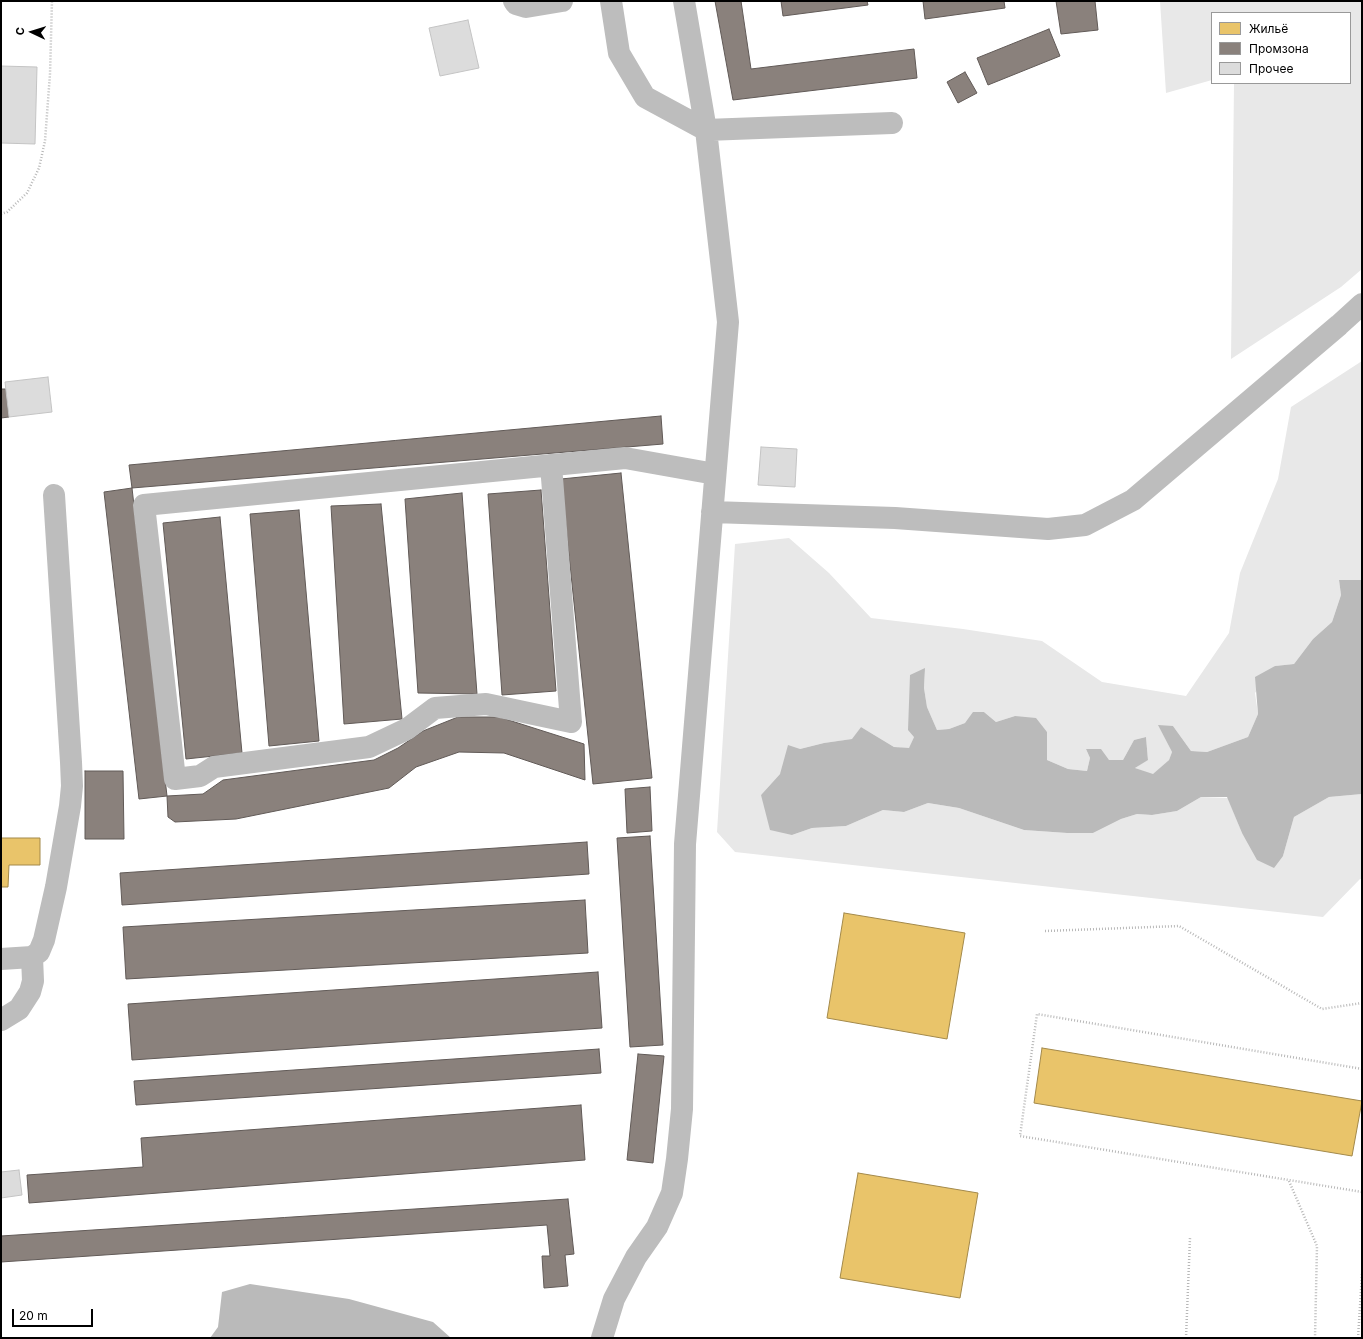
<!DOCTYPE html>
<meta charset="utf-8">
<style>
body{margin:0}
#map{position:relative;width:1363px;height:1339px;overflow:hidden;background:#fff;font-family:Inter,sans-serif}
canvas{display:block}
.frame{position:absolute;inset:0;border:2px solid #000;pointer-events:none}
.legend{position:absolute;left:1211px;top:12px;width:140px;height:72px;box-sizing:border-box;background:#fff;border:1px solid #999;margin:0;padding:5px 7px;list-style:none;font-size:12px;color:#000}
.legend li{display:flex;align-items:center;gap:8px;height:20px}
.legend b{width:20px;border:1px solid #999}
.north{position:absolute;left:12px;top:12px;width:40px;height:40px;-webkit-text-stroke:3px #fff;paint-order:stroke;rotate:274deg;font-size:11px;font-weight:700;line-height:16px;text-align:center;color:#000}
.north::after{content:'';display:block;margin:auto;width:14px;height:18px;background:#000;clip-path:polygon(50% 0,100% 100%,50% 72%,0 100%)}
.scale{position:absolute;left:12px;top:1309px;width:81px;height:18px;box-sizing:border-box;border:2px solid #000;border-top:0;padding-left:5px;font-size:12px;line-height:14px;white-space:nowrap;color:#000;-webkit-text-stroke:3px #fff;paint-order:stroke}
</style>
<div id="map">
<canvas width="1363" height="1339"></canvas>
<div class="frame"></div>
<ul class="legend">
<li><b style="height:11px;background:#e9c46a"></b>Жильё</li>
<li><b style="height:11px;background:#8a817c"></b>Промзона</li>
<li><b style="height:11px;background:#dcdcdc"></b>Прочее</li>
</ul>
<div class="north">С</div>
<div class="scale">20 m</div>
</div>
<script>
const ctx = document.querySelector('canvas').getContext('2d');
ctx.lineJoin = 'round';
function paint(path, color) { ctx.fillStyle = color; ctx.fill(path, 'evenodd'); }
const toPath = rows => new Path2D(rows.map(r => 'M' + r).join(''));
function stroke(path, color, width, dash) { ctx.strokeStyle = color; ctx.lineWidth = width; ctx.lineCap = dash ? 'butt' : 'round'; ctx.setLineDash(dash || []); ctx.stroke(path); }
const green = toPath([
 [1160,1,1362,1,1362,269,1341,287,1231,359,1234,83,1350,83,1350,13,1212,13,1212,80,1166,93],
 [1362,361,1362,580,1339,580,1341,595,1332,622,1313,639,1294,664,1275,666,1255,693,1258,714,1248,737,1207,752,1191,751,1173,726,1159,726,1172,752,1169,760,1153,775,1135,768,1148,759,1146,737,1134,740,1123,760,1109,760,1086,749,1090,758,1087,771,1068,769,1047,760,1047,732,1015,716,996,722,984,712,965,723,949,729,937,730,927,707,924,688,925,668,914,737,909,749,894,747,861,727,853,739,824,743,800,749,780,774,761,795,792,835,812,828,846,826,883,810,904,812,928,803,959,808,1024,830,1067,833,1093,833,1121,819,1137,814,1152,815,1177,811,1201,797,1228,798,1242,833,1283,856,1294,817,1329,797,1362,794,1362,879,1360,879,1323,917,735,852,717,832,735,544,789,538,829,573,871,618,963,629,1042,641,1102,682,1186,696,1229,633,1240,573,1278,479,1291,407]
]);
const water = toPath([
 [1339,580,1362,580,1362,794,1329,797,1294,817,1283,856,1274,868,1257,860,1242,833,1227,797,1201,797,1177,811,1152,815,1137,814,1121,819,1093,833,1067,833,1024,830,959,808,928,803,904,812,883,810,846,826,812,828,792,835,770,830,761,795,780,774,788,745,800,749,824,743,852,739,861,727,894,747,909,748,914,737,908,730,910,675,925,668,924,688,927,707,937,730,949,729,965,723,973,712,984,712,996,722,1015,716,1036,718,1047,732,1047,760,1068,769,1087,771,1090,758,1086,749,1101,749,1109,760,1123,760,1134,740,1146,737,1148,760,1135,768,1153,774,1169,760,1172,752,1158,725,1173,726,1191,751,1207,752,1248,737,1258,714,1255,677,1275,666,1294,664,1313,639,1332,622,1341,595],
 [250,1284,349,1299,433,1322,451,1338,210,1338,218,1327,222,1292]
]);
const homes = toPath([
 [1,838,40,838,40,865,9,865,8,887,1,887,1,838],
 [844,913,965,933,947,1039,827,1018,844,913],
 [1042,1048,1362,1101,1352,1156,1034,1103,1042,1048],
 [858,1173,978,1193,960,1298,840,1278,858,1173]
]);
const industry = toPath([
 [715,1,741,1,751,69,914,49,917,78,733,100,715,1],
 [781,1,867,1,868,5,783,16,781,1],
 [923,1,1004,1,1005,8,925,19,923,1],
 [1056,1,1095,1,1098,30,1061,34,1056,1],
 [1049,29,1060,56,988,85,977,58,1049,29],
 [965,72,977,93,958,103,947,82,965,72],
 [1,389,6,389,9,417,1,418,1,389],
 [661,416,663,444,132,488,129,465,661,416],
 [621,473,652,778,593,784,561,479,621,473],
 [132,488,167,796,139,799,104,492,132,488],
 [541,490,556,691,502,695,488,494,541,490],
 [462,493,477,694,418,693,405,499,462,493],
 [381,504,402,719,344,724,331,506,381,504],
 [299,510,319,741,269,746,250,514,299,510],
 [220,517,242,753,186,759,163,523,220,517],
 [458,717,499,717,584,744,585,780,504,753,459,752,416,767,389,788,236,819,175,822,168,817,167,796,203,794,223,780,374,760,398,748,423,731,458,717],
 [85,771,123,771,124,839,85,839,85,771],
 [650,787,652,831,627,833,625,789,650,787],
 [650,836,663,1045,630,1047,617,838,650,836],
 [587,842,589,874,122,905,120,873,587,842],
 [585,900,588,953,126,979,123,927,585,900],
 [598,972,602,1028,132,1060,128,1004,598,972],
 [599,1049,601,1073,136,1105,134,1081,599,1049],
 [638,1054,664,1056,653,1163,627,1160,638,1054],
 [581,1105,585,1160,29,1203,27,1175,143,1167,141,1138,581,1105],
 [568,1199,574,1254,565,1255,568,1286,544,1288,542,1256,550,1256,547,1225,1,1262,1,1236,568,1199]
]);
const building = toPath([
 [468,20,479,68,440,76,429,28,468,20],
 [1,66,37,67,35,144,1,143,1,66],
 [48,377,52,412,9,417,5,382,48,377],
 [761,447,797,449,795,487,758,485,761,447],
 [19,1170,22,1195,1,1198,1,1172,19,1170]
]);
const path = toPath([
 [1,214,7,212,27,193,39,168,45,141,50,74,52,1],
 [1045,931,1179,926,1322,1009,1362,1003],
 [1362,1069,1037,1014,1020,1136,1362,1192],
 [1289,1181,1317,1246,1315,1338],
 [1186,1338,1190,1238],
 [1358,1338,1362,1274]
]);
const minor = toPath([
 [514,1,516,4,526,7,562,1],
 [611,1,619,53,645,97,706,130,892,123],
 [551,465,571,722,486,704,435,708,407,729,369,747,214,767,200,776,175,779,144,505,625,458,715,474],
 [712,512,895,518,1048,529,1085,525,1133,500,1339,325,1362,304],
 [1,959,32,957,39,952,44,940,56,887,70,806,72,786,71,762,54,495],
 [1,1020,19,1009,30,992,33,981,32,957],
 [602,1338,614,1299,636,1257,657,1227,672,1193,677,1159,682,1109,685,844,728,322,706,130,684,1]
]);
paint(green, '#e8e8e8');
paint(water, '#bababa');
paint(homes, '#e9c46a');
stroke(homes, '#a3894a', 1);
paint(industry, '#8a817c');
stroke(industry, '#615a57', 1);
paint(building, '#dcdcdc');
stroke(building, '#c4c4c4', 1);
stroke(path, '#b8b8b8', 2.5, [1, 2]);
stroke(minor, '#bdbdbd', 22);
</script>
